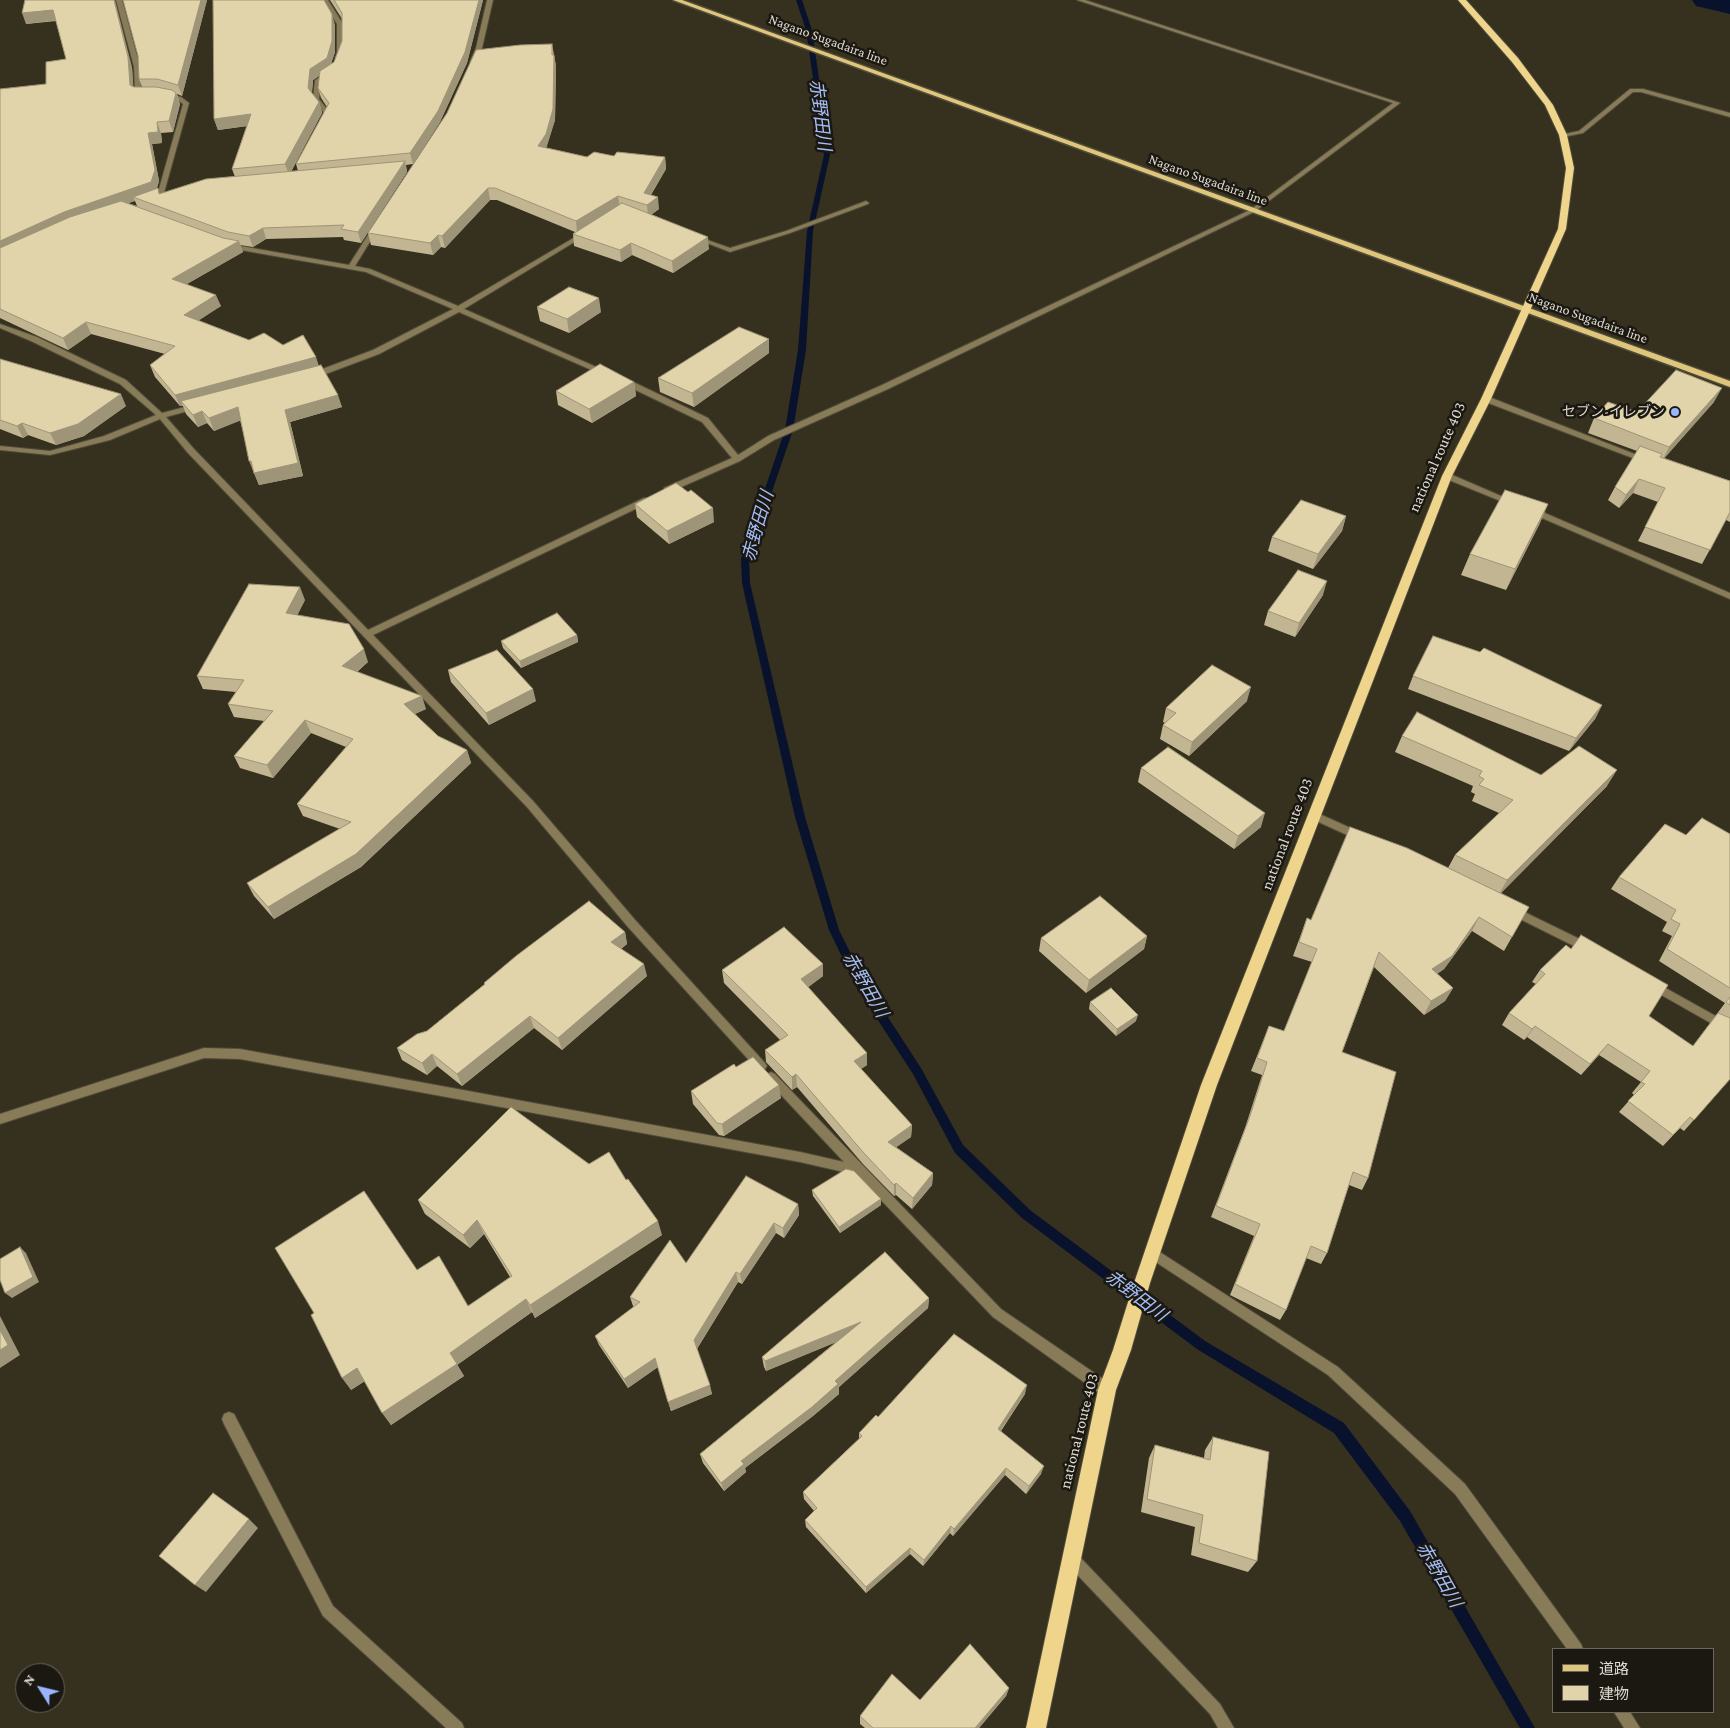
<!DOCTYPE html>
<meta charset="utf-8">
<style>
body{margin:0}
#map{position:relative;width:1730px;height:1728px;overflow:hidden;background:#36301f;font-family:"Crimson Pro","Noto Sans JP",serif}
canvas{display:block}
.legend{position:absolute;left:1552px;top:1648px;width:162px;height:65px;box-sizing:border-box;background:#1b1811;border:1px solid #69665d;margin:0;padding:6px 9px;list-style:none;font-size:15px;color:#dddad0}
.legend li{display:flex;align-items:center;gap:10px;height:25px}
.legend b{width:25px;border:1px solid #69665d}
.north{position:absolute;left:15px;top:1663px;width:50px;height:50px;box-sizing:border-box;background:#1b1811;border:1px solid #69665d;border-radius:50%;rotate:306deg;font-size:14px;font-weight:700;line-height:20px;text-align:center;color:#dddad0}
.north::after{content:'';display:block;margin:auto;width:18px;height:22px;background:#99b5fd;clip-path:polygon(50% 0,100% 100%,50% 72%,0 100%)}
</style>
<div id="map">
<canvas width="1730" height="1728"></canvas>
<ul class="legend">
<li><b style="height:6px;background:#dfc67a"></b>道路</li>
<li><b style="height:14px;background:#e1d3aa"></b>建物</li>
</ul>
<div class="north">N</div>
</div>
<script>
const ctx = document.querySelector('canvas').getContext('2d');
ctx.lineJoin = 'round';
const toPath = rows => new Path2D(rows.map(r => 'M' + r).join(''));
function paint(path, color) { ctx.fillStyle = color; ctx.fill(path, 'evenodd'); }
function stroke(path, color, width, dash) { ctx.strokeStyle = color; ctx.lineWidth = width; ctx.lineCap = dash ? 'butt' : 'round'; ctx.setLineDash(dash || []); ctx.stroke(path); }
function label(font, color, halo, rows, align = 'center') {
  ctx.font = font + ' "Crimson Pro","Noto Sans JP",serif'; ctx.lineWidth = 5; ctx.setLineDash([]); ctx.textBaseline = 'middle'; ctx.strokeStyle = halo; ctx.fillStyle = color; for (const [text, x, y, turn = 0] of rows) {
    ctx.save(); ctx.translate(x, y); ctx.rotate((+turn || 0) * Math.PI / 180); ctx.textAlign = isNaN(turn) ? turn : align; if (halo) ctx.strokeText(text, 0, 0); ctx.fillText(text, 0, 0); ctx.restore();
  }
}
const stream = toPath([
 [796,0,802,0,812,30,830,155,813,231,806,350,793,430,749,559,750,583,805,817,839,930,865,982,921,1068,963,1145,1030,1210,1205,1341,1344,1423,1410,1511,1535,1728,1520,1728,1400,1521,1334,1433,1197,1349,1022,1218,955,1153,913,1074,857,988,829,930,795,817,742,583,741,559,785,430,798,350,807,231,824,155,806,30,796,0]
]);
const river = toPath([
 [1692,0,1730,0,1730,14,1696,6,1692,0]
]);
const minor = toPath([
 [116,0,122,0,140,67,141,92,145,93,145,95,138,96,135,94,134,67,116,0],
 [322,0,328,0,343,24,343,52,340,59,335,58,337,52,337,24,322,0],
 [487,0,493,0,482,48,476,62,473,64,470,62,476,48,487,0],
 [1077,0,1085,0,1400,103,1254,212,888,389,774,440,740,461,670,492,664,492,664,488,732,458,702,422,619,382,619,378,625,378,708,418,738,455,768,436,882,385,1250,210,1393,103,1077,0],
 [331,71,333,72,333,74,321,81,319,99,330,113,325,122,323,123,320,121,324,113,313,99,315,80,331,71],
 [1630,89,1643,89,1730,113,1730,117,1641,92,1633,92,1583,133,1563,137,1560,135,1579,131,1630,89],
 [165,93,181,97,189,103,164,193,169,192,172,194,160,198,157,196,183,104,177,99,163,96,162,95,165,93],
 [866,201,869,203,868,204,790,233,730,252,694,238,699,237,730,248,786,231,866,201],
 [376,225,379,227,355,266,370,269,458,306,582,233,586,233,586,235,464,309,610,373,603,375,459,312,379,354,315,378,309,378,309,374,373,350,453,309,366,272,229,248,226,246,229,244,349,265,373,227,376,225],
 [0,324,37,337,126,380,162,413,196,404,199,404,199,408,166,417,194,449,368,630,644,498,650,498,650,502,373,635,533,801,636,921,765,1063,767,1066,765,1069,761,1071,757,1069,628,927,527,807,188,453,160,419,110,440,50,455,0,450,0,446,50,451,104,436,156,415,120,384,31,341,0,328,0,324],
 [1483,397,1489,397,1650,460,1649,462,1643,462,1483,401,1483,397],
 [1444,474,1450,474,1515,502,1514,504,1508,504,1444,478,1444,474],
 [1531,507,1730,593,1730,599,1528,512,1528,508,1531,507],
 [1315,812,1364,834,1366,837,1361,841,1358,840,1312,819,1310,816,1312,813,1315,812],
 [1512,906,1592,945,1593,948,1592,951,1584,951,1508,913,1507,910,1508,907,1512,906],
 [1653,981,1730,1024,1730,1034,1649,988,1648,985,1649,982,1653,981],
 [204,1048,240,1049,800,1152,844,1162,767,1080,765,1077,767,1074,771,1072,775,1074,1001,1309,1112,1385,1113,1390,1112,1395,1107,1396,1102,1395,993,1317,857,1175,800,1162,240,1059,204,1058,0,1124,0,1114,204,1048],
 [1152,1247,1338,1367,1465,1484,1581,1644,1583,1649,1567,1649,1455,1494,1328,1375,1148,1257,1146,1253,1148,1249,1152,1247],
 [229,1412,234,1414,333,1606,462,1723,464,1728,446,1728,323,1616,224,1424,222,1419,224,1414,229,1412],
 [1071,1551,1076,1553,1220,1704,1234,1728,1218,1728,1210,1714,1066,1563,1064,1558,1066,1553,1071,1551],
 [1614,1712,1630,1712,1640,1728,1624,1728,1614,1712]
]);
const primary = toPath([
 [673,0,682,0,1730,381,1730,387,673,0]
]);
const trunk = toPath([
 [1458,0,1466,0,1518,58,1553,105,1567,135,1574,168,1566,229,1491,399,1452,476,1217,1085,1150,1283,1131,1350,1116,1390,1046,1728,1026,1728,1098,1390,1113,1350,1134,1283,1201,1085,1442,476,1481,399,1558,229,1566,168,1559,135,1545,105,1512,62,1458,0]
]);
const wall = toPath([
 [25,0,132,67,133,87,142,87,139,79,207,0,182,96,177,94,180,104,173,132,161,133,162,143,152,144,159,181,157,188,160,194,235,177,232,169,247,126,218,130,214,119,335,25,335,52,331,64,334,62,342,41,342,19,330,0,483,0,467,63,440,122,413,164,406,165,407,172,361,243,344,240,343,237,266,239,253,247,240,245,243,252,187,284,221,306,198,320,249,340,283,345,319,366,342,407,290,422,303,476,259,485,254,473,254,474,240,420,214,431,207,423,198,427,186,414,183,406,180,406,155,377,150,365,165,354,91,334,68,350,0,318,0,91,46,84,66,59,56,21,26,24],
 [319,76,318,88,321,98,327,107,296,164,298,171,291,172,322,113,319,102,312,93,313,80],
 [135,201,137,206,128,203],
 [552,44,556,66,555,120,546,148,587,157,614,156,665,157,666,169,651,195,659,209,651,215,709,249,673,273,632,255,621,262,574,246,573,234,575,232,497,200,490,200,445,248,441,247,433,255,371,245,368,233],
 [537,307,601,312,569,333,540,321],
 [769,353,694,407,660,392,658,378],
 [0,359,126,406,84,436,56,445,28,435,23,438,0,429],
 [634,382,636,396,592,423,558,405,556,391],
 [1714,402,1664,458,1730,481,1730,522,1726,520,1702,564,1638,541,1658,502,1633,493,1619,508,1608,500,1615,487,1637,451,1588,433,1594,418],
 [635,504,714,522,669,544,637,517],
 [1548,504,1539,525,1506,590,1461,575,1470,554],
 [1346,516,1342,531,1313,569,1268,551,1272,537],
 [1323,595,1295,637,1264,625,1268,611],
 [305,600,297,615,368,662,357,672,426,709,415,714,438,736,467,750,471,763,361,867,274,919,254,896,247,883,340,829,303,816,297,804,346,747,311,733,273,778,240,768,234,756,264,721,234,717,228,704,236,692,203,689,197,676],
 [577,635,578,642,521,668,503,648,501,641],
 [448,670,536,701,489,725,451,682],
 [1413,676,1602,705,1595,719,1569,751,1408,689],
 [1247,701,1189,756,1160,739,1163,725,1165,723,1163,722,1166,708],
 [1402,736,1541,775,1607,786,1501,893,1529,907,1504,951,1472,931,1444,969,1437,974,1453,988,1445,1001,1424,1015,1374,967,1342,1052,1368,1178,1362,1190,1349,1185,1327,1253,1321,1264,1306,1258,1286,1310,1280,1320,1230,1295,1254,1236,1211,1217,1245,1128,1262,1075,1251,1071,1269,1026,1284,1031,1312,962,1293,956,1307,918,1311,920,1448,868,1455,855,1499,813,1472,801,1475,794,1471,792,1473,786,1395,752],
 [1141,768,1261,827,1234,849,1138,782],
 [1730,834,1730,1079,1684,1131,1680,1128,1663,1146,1619,1112,1634,1095,1632,1093,1641,1082,1599,1055,1581,1075,1527,1037,1524,1040,1502,1025,1509,1013,1536,984,1532,982,1540,970,1649,1016,1693,1046,1725,1003,1659,961,1672,936,1662,931,1667,922,1611,889,1619,877,1686,835],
 [625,932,627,944,621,949,647,976,562,1050,534,1028,462,1086,437,1066,427,1075,402,1060,397,1048,427,1031,485,984,484,983],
 [1147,936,1144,949,1086,993,1039,951,1041,938],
 [823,964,823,976,808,987,867,1065,861,1069,912,1125,911,1137,896,1147,933,1173,932,1185,912,1209,896,1195,894,1196,863,1164,797,1087,792,1090,766,1062,765,1050,780,1040,724,983,722,970],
 [1090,1002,1136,1021,1116,1036,1089,1009],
 [736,1067,781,1098,724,1136,719,1135,693,1104,691,1091],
 [812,1190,881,1205,840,1233,813,1196],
 [418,1200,662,1235,535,1318,532,1312,457,1365,464,1376,391,1425,365,1381,351,1390,417,1270,468,1306,510,1277,484,1234,470,1248,425,1214],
 [798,1204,799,1215,784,1238,776,1233,742,1284,738,1282,697,1349,712,1394,671,1411,658,1367,628,1388,599,1345,595,1336,634,1307,633,1306,630,1297,686,1263],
 [929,1298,928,1308,839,1387,839,1394,813,1416,745,1468,746,1472,724,1491,703,1463,700,1454,836,1342,766,1371,764,1367,762,1357],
 [1025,1394,1001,1431,1041,1474,1026,1494,1005,1475,953,1536,950,1533,923,1566,910,1554,866,1593,806,1527,805,1520,814,1511,804,1499,803,1492,859,1439,859,1433,878,1417],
 [1213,1437,1257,1561,1248,1572,1191,1555,1195,1527,1141,1512,1149,1458,1155,1445,1204,1458,1205,1450],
 [1009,1688,1006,1696,979,1728,865,1728,860,1724,860,1716,920,1700]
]);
const shadedWall = toPath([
 [114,0,115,0,132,67,134,96,130,85],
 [201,0,207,0,182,96,178,85],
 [479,0,483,0,467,63,440,122,413,164,410,153],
 [53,10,58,20,26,24,22,13],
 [332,14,335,25,335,52,329,69,313,80,311,99,308,88,310,69],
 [554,55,556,66,555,120,547,146,540,158,538,146],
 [176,93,180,104,173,132,169,121],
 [319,102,322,113,289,175,285,164],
 [251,114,255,125,218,130,214,119],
 [157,122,161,133,162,143,152,144,159,181,155,194,133,197,135,201,69,223,0,255,0,241,64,212,148,133],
 [665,157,666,169,645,204,644,193],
 [405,161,407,172,361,243,358,232],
 [488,188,490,200,445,248,442,236],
 [618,196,620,208,577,233,576,221],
 [658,197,659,209,648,217,647,205],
 [263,228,266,239,253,247,249,236],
 [438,235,441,247,433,255,430,243],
 [708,237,709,249,673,273,672,261],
 [239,241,243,252,176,290,172,279],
 [631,243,632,255,621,262,620,250],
 [216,295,221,306,189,327,184,315],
 [599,298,601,312,569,333,567,319],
 [86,322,91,334,68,350,63,338],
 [769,339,769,353,694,407,692,393],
 [316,357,320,369,181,401,183,406,180,406,175,395],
 [634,382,636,396,592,423,589,409],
 [1722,388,1714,402,1662,461,1669,447],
 [121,394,126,406,84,436,56,445,50,433],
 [338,395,342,407,290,422,303,476,259,485,249,461,251,461,285,410],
 [238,407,242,420,214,431,209,418],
 [202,411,207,423,198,427,193,415],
 [22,423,28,435,23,438,17,426],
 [1639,479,1633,493,1619,508,1626,495],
 [1548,504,1539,525,1506,590,1515,569],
 [713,508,714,522,669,544,667,531],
 [1346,516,1342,531,1313,569,1318,554],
 [1327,581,1323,595,1295,637,1299,623],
 [300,587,305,600,292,626,286,613],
 [577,635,578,642,521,668,520,661],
 [364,649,368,662,347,679,342,666],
 [1251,687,1247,701,1189,756,1192,742],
 [533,689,536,701,489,725,486,713],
 [422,696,426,709,408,717,404,704],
 [1602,705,1595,719,1569,751,1576,738],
 [305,720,311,733,273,778,267,765],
 [467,750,471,763,361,867,274,919,268,907],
 [1617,770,1607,786,1498,896,1507,880],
 [1265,813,1261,827,1234,849,1238,836],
 [1479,917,1472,931,1444,969,1425,982,1432,969],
 [625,932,627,944,614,954,611,942],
 [1147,936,1144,949,1086,993,1089,980],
 [644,964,647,976,562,1050,558,1038],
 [823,964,823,976,802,992,801,979],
 [1453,988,1445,1001,1424,1015,1431,1001],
 [1138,1015,1136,1021,1116,1036,1117,1029],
 [530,1016,534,1028,462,1086,457,1074],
 [1535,1026,1527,1037,1524,1040,1532,1029],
 [1608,1044,1599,1055,1581,1075,1590,1064],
 [867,1053,867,1065,854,1073,854,1061],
 [432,1054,437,1066,427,1075,422,1063],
 [796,1074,797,1087,792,1090,792,1077],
 [779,1085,781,1098,724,1136,722,1124],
 [912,1125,911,1137,888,1153,888,1142],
 [933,1173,932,1185,912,1209,913,1198],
 [896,1183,896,1195,894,1196,894,1185],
 [881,1199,881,1205,840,1233,839,1227],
 [798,1204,799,1215,784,1238,783,1228],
 [477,1220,484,1234,470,1248,463,1235],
 [658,1221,662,1235,535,1318,530,1305],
 [774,1223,776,1233,742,1284,740,1274],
 [20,1247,26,1253,39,1282,12,1298,5,1293],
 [736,1272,738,1282,696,1350,694,1340],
 [929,1298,928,1308,839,1387,839,1394,813,1416,745,1468,746,1472,724,1491,721,1483,741,1461,835,1381],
 [526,1299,532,1312,457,1365,450,1353],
 [0,1316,20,1355,0,1368],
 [861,1322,861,1332,766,1371,765,1361],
 [655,1358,658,1367,628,1388,624,1379],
 [457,1364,464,1376,391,1425,382,1413],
 [357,1368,366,1380,351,1390,342,1378],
 [710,1385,712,1394,671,1411,668,1402],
 [1027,1385,1025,1394,996,1437,998,1429],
 [1044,1466,1041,1474,1026,1494,1029,1486],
 [1006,1468,1005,1475,953,1536,954,1529],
 [249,1519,258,1528,206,1592,195,1585],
 [951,1526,950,1533,923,1566,924,1560],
 [910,1548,910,1554,866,1593,866,1587],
 [1009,1688,1006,1696,979,1728,975,1728]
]);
const building = toPath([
 [25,0,114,0,128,57,130,85,134,87,156,87,172,90,176,93,169,121,157,122,158,132,148,133,155,170,151,182,64,212,0,241,0,89,46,84,46,62,66,59,53,10,22,13,25,0],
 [123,0,201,0,178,85,157,79,139,79,138,56,123,0],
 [213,0,324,0,332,14,332,41,327,58,310,69,308,88,319,102,285,164,232,169,251,114,214,119,213,0],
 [334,0,479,0,465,52,438,111,410,153,296,164,329,103,318,88,320,71,334,62,342,41,342,13,334,0],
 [552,44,552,55,554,55,553,109,546,134,538,146,587,157,594,152,614,156,617,152,665,157,644,193,658,197,647,205,618,196,576,221,495,188,488,188,442,236,438,235,430,243,368,233,447,113,476,50,520,45,552,44],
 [405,161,358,232,341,229,344,225,263,228,249,236,228,232,133,197,158,188,159,194,206,179,405,161],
 [121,201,223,238,239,241,172,279,216,295,184,315,249,340,264,333,283,345,303,335,316,357,175,395,150,365,175,346,86,322,63,338,0,309,0,248,70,217,121,201],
 [622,203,708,237,672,261,631,243,620,250,573,234,622,203],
 [569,287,599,298,567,319,537,307,569,287],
 [739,327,769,339,692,393,658,378,739,327],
 [0,359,121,394,78,424,50,433,22,423,17,426,0,420,0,359],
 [600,364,634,382,589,409,556,391,600,364],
 [321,365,338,395,285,410,298,463,254,473,251,461,249,461,238,407,209,418,202,411,193,415,181,401,321,365],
 [1676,370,1722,388,1669,447,1594,418,1608,402,1637,412,1676,370],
 [1640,446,1662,454,1660,457,1730,481,1730,512,1710,550,1645,527,1665,488,1639,479,1626,495,1615,487,1640,446],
 [676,483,688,492,691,490,713,508,667,531,635,504,676,483],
 [1505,490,1548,504,1515,569,1470,554,1505,490],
 [1301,500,1346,516,1318,554,1272,537,1301,500],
 [1298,570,1327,581,1299,623,1268,611,1298,570],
 [249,584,300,587,286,613,349,624,364,649,342,666,422,696,404,704,438,736,467,750,356,854,268,907,247,883,351,822,297,804,353,739,305,720,267,765,234,756,273,711,228,704,244,680,197,676,249,584],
 [557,613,577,635,520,661,501,641,557,613],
 [1433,636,1480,652,1484,648,1602,705,1576,738,1413,676,1433,636],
 [497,650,533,689,486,713,448,670,497,650],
 [1212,665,1251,687,1192,742,1163,725,1176,713,1166,708,1212,665],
 [1417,712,1541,775,1579,746,1617,770,1507,880,1455,855,1513,800,1479,785,1484,779,1479,776,1482,771,1402,736,1417,712],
 [1168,747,1265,813,1238,836,1141,768,1168,747],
 [1702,818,1730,834,1730,988,1667,949,1680,924,1671,919,1676,910,1619,877,1665,824,1686,835,1702,818],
 [1350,827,1407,848,1529,907,1512,937,1479,917,1452,956,1432,969,1453,988,1431,1001,1379,952,1342,1052,1396,1072,1368,1178,1353,1172,1327,1253,1311,1246,1286,1310,1235,1284,1260,1224,1216,1206,1250,1116,1267,1062,1257,1058,1269,1026,1284,1031,1317,949,1299,942,1307,918,1311,920,1350,827],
 [1100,896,1147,936,1089,980,1041,938,1100,896],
 [589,901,625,932,611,942,644,964,558,1038,530,1016,457,1074,432,1054,422,1063,397,1048,417,1034,427,1031,485,984,484,983,516,956,589,901],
 [784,927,823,964,801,979,867,1053,854,1061,912,1125,888,1142,933,1173,913,1198,896,1183,894,1185,863,1152,796,1074,792,1077,765,1050,788,1035,722,970,784,927],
 [1581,935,1668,985,1649,1016,1693,1046,1718,1013,1730,1018,1730,1079,1694,1120,1690,1117,1673,1135,1628,1101,1645,1084,1641,1082,1650,1071,1608,1044,1590,1064,1535,1026,1532,1029,1509,1013,1545,974,1540,970,1566,945,1571,949,1581,935],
 [1111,988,1138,1015,1117,1029,1090,1002,1111,988],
 [1730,997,1730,1005,1726,1002,1730,997],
 [753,1057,779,1085,722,1124,717,1123,691,1091,734,1064,736,1067,753,1057],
 [511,1107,589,1164,609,1152,626,1180,628,1179,658,1221,530,1305,526,1299,450,1353,457,1364,382,1413,357,1368,342,1378,311,1315,314,1313,275,1248,364,1191,417,1270,439,1256,468,1306,512,1276,477,1220,463,1235,418,1200,511,1107],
 [846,1169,854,1171,881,1199,839,1227,812,1190,846,1169],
 [746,1176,798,1204,783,1228,774,1223,740,1274,736,1272,694,1340,710,1385,668,1402,655,1358,624,1379,595,1336,640,1302,630,1297,670,1240,686,1263,746,1176],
 [20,1247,33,1277,5,1293,0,1280,0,1259,20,1247],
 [885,1252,929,1298,835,1381,838,1384,812,1407,741,1461,744,1464,721,1483,700,1454,861,1322,765,1361,762,1357,885,1252],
 [0,1330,8,1345,0,1350,0,1330],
 [954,1334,1027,1385,998,1429,1044,1466,1029,1486,1006,1468,954,1529,951,1526,924,1560,910,1548,866,1587,805,1520,817,1508,803,1492,862,1436,859,1433,876,1415,878,1417,954,1334],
 [1213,1437,1269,1452,1257,1561,1199,1543,1203,1515,1147,1499,1155,1445,1210,1460,1213,1437],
 [213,1493,249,1519,195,1585,159,1556,213,1493],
 [970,1644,1009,1688,975,1728,873,1728,860,1716,892,1674,920,1700,970,1644]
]);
const markers = [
 [1675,412,5,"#99b5fd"]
];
const farStreetnames = [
 ["Nagano Sugadaira line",828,40,20],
 ["Nagano Sugadaira line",1208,180,20],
 ["Nagano Sugadaira line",1588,318,20]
];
const farPoinames = [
 ["セブン-イレブン",1665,412]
];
const streetNames = [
 ["national route 403",1437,457,-66],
 ["national route 403",1287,834,-69],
 ["national route 403",1079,1431,-76]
];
const waterNames = [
 ["赤野田川",820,115,83],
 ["赤野田川",758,526,-74],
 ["赤野田川",865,985,60],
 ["赤野田川",1136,1296,37],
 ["赤野田川",1439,1575,60]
];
paint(stream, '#09122d');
paint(river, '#09122d');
stroke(minor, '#514b3b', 2);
stroke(primary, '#514b3b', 3);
stroke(trunk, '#514b3b', 2);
paint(minor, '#877b58');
paint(primary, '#dfc67a');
paint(trunk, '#eed58b');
paint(wall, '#c2b592');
paint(shadedWall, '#9e9477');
paint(building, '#e1d3aa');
stroke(building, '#9e9477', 1);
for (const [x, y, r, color] of markers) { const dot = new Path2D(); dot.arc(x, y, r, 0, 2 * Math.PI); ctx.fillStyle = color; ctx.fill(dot); stroke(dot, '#1b1811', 2); }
label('14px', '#dddad0', '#1b1811', farStreetnames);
label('14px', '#dddad0', '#1b1811', farPoinames, 'right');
label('16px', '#dddad0', '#1b1811', streetNames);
label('italic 18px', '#a5bdf7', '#1b1811', waterNames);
</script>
